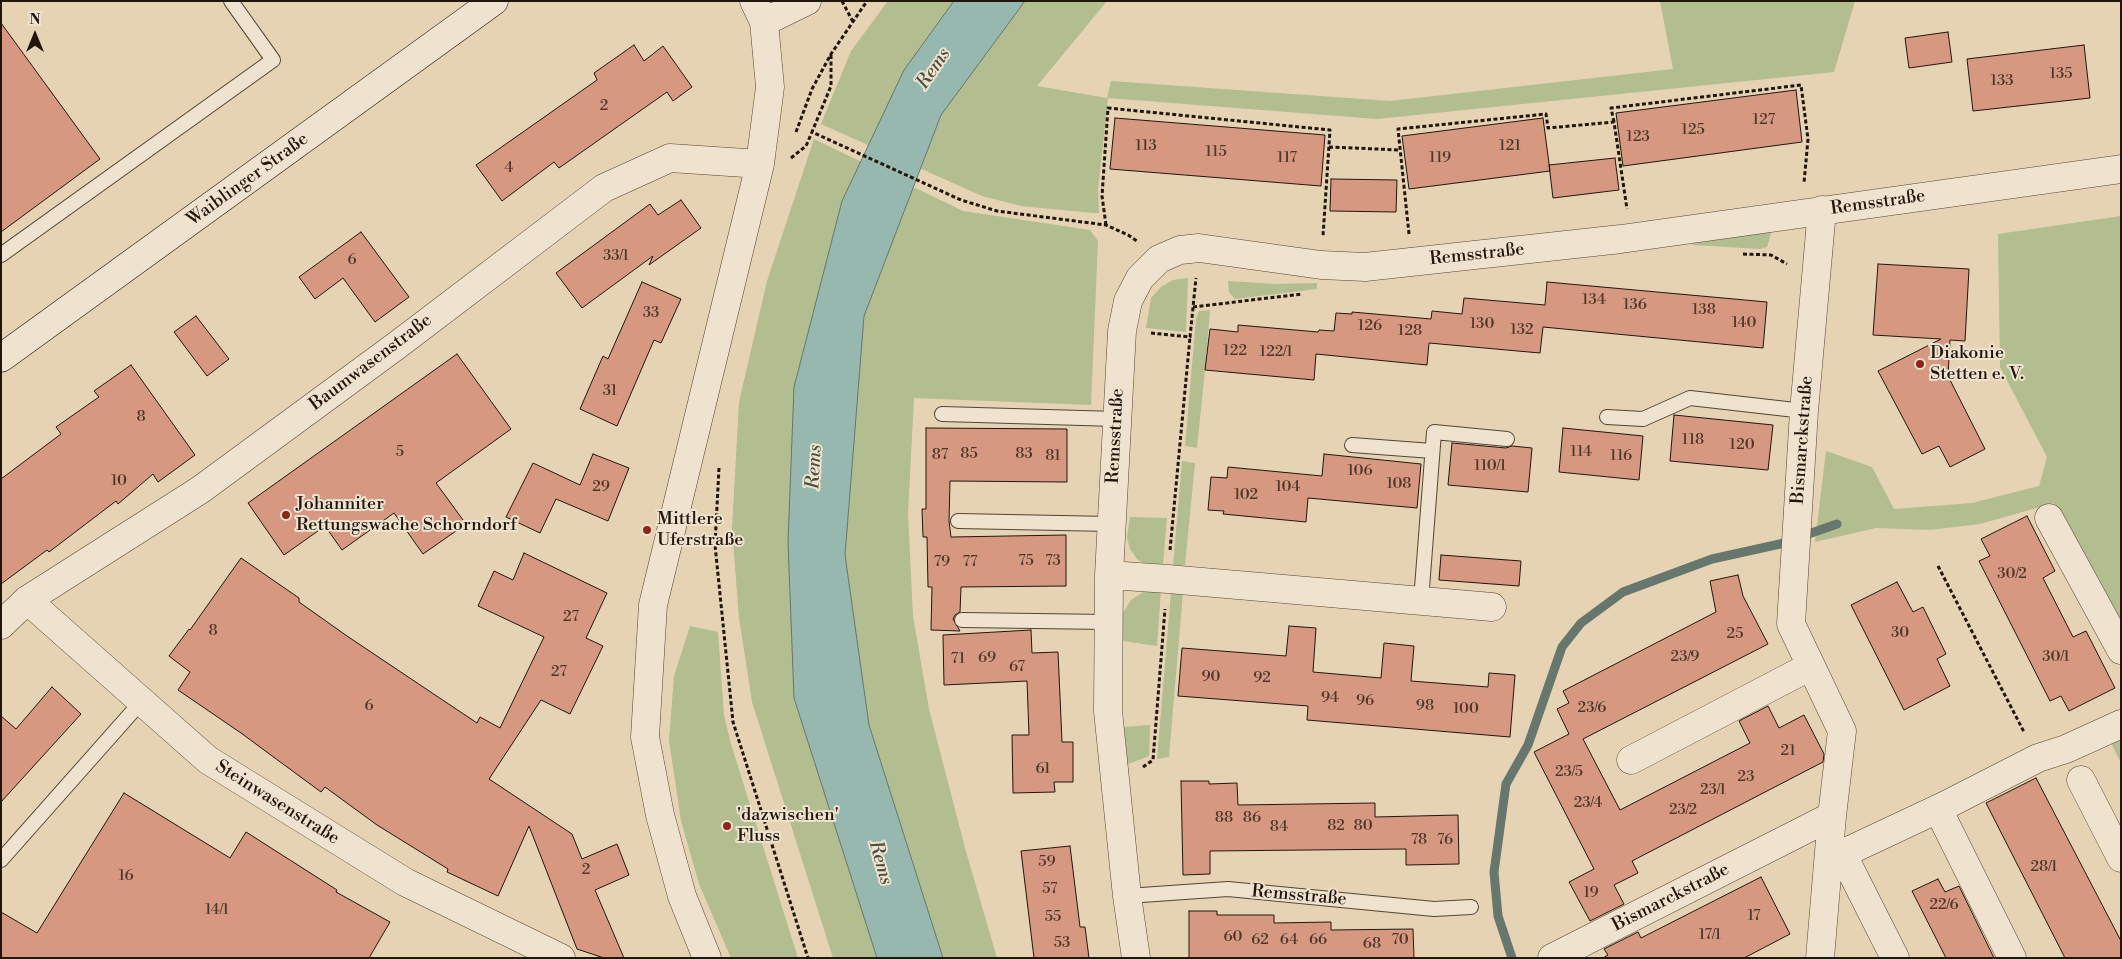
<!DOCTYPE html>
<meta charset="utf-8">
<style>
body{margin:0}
#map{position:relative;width:2122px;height:959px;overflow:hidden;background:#e6d3b4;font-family:"Libre Bodoni",serif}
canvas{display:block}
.frame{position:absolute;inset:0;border:2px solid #21160b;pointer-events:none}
.north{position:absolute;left:10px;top:10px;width:50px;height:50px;-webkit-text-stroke:4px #efe2ce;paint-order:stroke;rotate:0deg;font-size:14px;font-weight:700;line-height:20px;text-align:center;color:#21160b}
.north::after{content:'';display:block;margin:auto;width:18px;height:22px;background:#21160b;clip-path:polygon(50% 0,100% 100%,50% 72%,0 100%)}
</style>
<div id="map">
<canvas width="2122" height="959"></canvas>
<div class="frame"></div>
<div class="north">N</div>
</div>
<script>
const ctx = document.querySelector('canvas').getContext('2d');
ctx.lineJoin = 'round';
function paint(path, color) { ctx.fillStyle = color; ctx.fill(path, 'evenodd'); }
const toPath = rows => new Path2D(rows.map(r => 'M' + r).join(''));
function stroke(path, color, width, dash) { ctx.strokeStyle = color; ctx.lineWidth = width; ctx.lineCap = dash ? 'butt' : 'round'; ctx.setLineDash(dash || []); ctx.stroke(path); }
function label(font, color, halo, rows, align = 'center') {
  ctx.font = font + ' "Libre Bodoni",serif'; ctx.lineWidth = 4; ctx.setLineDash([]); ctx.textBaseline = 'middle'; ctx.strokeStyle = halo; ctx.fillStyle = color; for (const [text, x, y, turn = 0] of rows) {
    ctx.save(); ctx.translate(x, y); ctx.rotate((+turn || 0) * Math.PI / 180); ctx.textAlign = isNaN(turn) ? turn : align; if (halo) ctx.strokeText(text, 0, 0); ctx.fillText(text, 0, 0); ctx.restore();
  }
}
const green = toPath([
 [888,1,1107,1,1037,86,1107,98,1111,81,1390,101,1673,69,1660,1,1855,1,1834,72,1377,119,1108,98,1098,190,1099,213,1093,213,1021,206,982,196,821,124,851,51],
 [814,139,963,211,1090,230,1098,241,1091,405,914,398,908,513,913,616,929,709,965,848,997,958,833,958,752,702,739,618,732,528,739,402,767,281],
 [2121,216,2121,622,2054,503,1980,524,1930,530,1876,528,1815,542,1826,451,1872,467,1894,509,1972,503,2039,486,2047,457,2000,367,1998,234],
 [1772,230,1767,247,1760,249,1693,245,1695,237],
 [1188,278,1186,332,1146,328,1151,298,1161,287,1173,280],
 [1228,281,1276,284,1317,283,1317,289,1235,299,1229,292],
 [1210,310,1205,370,1197,448,1185,446,1196,319,1199,311],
 [1182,461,1195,463,1185,565,1173,566],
 [1130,517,1167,518,1163,564,1145,564,1137,559,1130,549,1127,538],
 [1161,590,1157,646,1123,641,1123,613,1131,600,1145,591],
 [1171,592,1183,592,1169,757,1157,759],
 [690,626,718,632,724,715,731,744,798,958,731,958,699,884,681,821,669,740,674,676],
 [1150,725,1149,756,1126,765,1124,727],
 [2121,733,2121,763,2109,739]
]);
const water = toPath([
 [954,1,1025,1,941,115,864,316,845,555,869,725,943,958,877,958,794,698,788,542,794,387,842,201,904,70,954,1]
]);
const stream = toPath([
 [1512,958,1498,916,1494,872,1506,784,1528,745,1562,647,1581,623,1623,592,1712,559,1780,544,1837,524]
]);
const building = toPath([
 [1,23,100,159,1,232,1,23],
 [1948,32,1952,62,1909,68,1905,38,1948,32],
 [634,45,644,61,663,46,692,87,673,101,667,92,559,168,554,162,502,201,476,165,597,80,594,73,634,45],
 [2084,45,2090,98,1973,111,1967,59,2084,45],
 [1796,90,1802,142,1623,166,1616,113,1796,90],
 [1115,118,1325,135,1321,186,1110,169,1115,118],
 [1543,118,1550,171,1409,189,1402,136,1543,118],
 [1615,158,1619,190,1553,198,1549,165,1615,158],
 [1331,179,1397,180,1396,212,1330,211,1331,179],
 [681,200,701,228,649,265,653,256,582,308,556,273,650,204,658,215,681,200],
 [361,232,409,297,375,322,343,278,315,299,299,277,361,232],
 [1878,264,1969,269,1965,341,1950,340,1948,376,1985,449,1950,467,1939,446,1922,454,1878,371,1941,339,1873,335,1878,264],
 [642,282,681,299,661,343,654,340,617,426,580,409,603,356,608,359,642,282],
 [1547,282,1767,302,1763,348,1543,327,1540,353,1429,343,1427,365,1316,354,1314,380,1205,370,1210,329,1238,332,1238,325,1318,332,1319,330,1334,331,1336,313,1352,314,1352,312,1431,319,1432,311,1462,314,1464,298,1545,305,1547,282],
 [196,316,229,359,207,376,174,332,196,316],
 [457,354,511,429,436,483,466,524,423,554,394,513,342,550,325,526,284,555,248,503,457,354],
 [131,365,195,455,158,482,153,474,118,504,116,501,49,552,47,550,1,584,1,479,61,434,56,427,99,397,94,391,131,365],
 [1674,415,1773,425,1768,470,1670,461,1674,415],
 [926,428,1067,429,1067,482,950,481,949,521,951,537,1066,535,1066,586,961,587,960,612,955,615,953,619,960,631,931,630,932,587,928,587,927,537,923,537,922,509,926,509,926,428],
 [1563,428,1643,436,1639,480,1559,472,1563,428],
 [1452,443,1506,448,1512,446,1532,448,1528,492,1448,485,1452,443],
 [593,454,629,468,608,521,556,499,540,533,506,517,533,463,580,485,593,454],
 [1324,454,1421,464,1417,508,1308,498,1306,522,1223,514,1224,511,1208,510,1211,477,1227,478,1228,467,1322,476,1324,454],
 [2027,516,2055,571,2043,578,2073,637,2086,631,2115,688,2069,711,2061,696,2050,701,1979,561,1990,556,1981,539,2027,516],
 [524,553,607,593,586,638,603,646,570,714,541,700,489,779,572,834,582,859,617,844,629,875,595,890,624,958,604,958,577,949,529,826,498,896,447,872,448,869,377,825,325,787,321,792,241,733,178,690,190,672,169,656,189,629,190,630,241,558,299,598,299,602,347,636,477,723,480,717,500,728,544,637,478,606,494,571,513,580,524,553],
 [1441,555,1521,561,1519,586,1439,580,1441,555],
 [1738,575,1743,596,1768,644,1583,739,1620,810,1750,743,1739,721,1768,706,1779,728,1804,715,1824,754,1823,762,1632,861,1638,873,1614,885,1624,904,1590,921,1569,882,1594,869,1534,752,1569,734,1557,709,1569,703,1563,691,1716,612,1710,581,1738,575],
 [1897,582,1913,612,1923,607,1946,654,1937,659,1950,686,1904,710,1851,605,1897,582],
 [1289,626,1316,628,1313,672,1381,678,1384,643,1414,646,1411,681,1488,687,1489,673,1515,675,1510,737,1307,720,1308,706,1178,696,1182,648,1286,656,1289,626],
 [1031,630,1032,653,1058,652,1062,742,1073,742,1073,782,1054,782,1055,792,1013,793,1012,735,1029,735,1027,681,944,685,943,635,1031,630],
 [52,687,81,714,1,802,1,716,16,729,52,687],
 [2036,778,2121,941,2121,958,2065,958,1986,803,2036,778],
 [1181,781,1209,781,1209,784,1237,783,1238,805,1375,803,1375,817,1458,815,1459,864,1406,865,1406,849,1210,851,1210,874,1183,875,1181,781],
 [124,793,230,858,246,832,337,890,336,892,390,922,369,958,1,958,1,912,37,933,124,793],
 [1070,846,1080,927,1085,927,1089,958,1034,958,1021,851,1070,846],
 [1761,877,1790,934,1744,958,1603,958,1608,955,1604,949,1638,932,1641,938,1761,877],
 [1938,879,1945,892,1959,886,1994,958,1946,958,1912,891,1938,879],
 [1189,911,1217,911,1217,915,1274,915,1274,923,1331,922,1331,930,1413,929,1414,958,1189,958,1189,911]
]);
const path = toPath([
 [842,1,853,22],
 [831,55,831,86,812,132,961,200,997,211,1106,225,1128,235,1137,241],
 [1614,122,1611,108,1801,85,1808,139,1804,183],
 [796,132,812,89,831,54,867,1],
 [1329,147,1400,150],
 [791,158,806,146,812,132],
 [1106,225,1102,196,1108,108,1330,130,1323,236],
 [1409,234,1398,129,1546,114,1548,128,1614,122,1627,209],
 [1743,254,1771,255,1787,264],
 [1193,307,1302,294],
 [1151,333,1190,337,1196,278],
 [719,468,715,545,733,722,808,958],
 [1170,550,1190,337],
 [1938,566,2024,732],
 [1143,767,1153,760,1165,609]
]);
const service = toPath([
 [1,255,273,60,231,1],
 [942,414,1117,419],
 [1607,417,1643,419,1690,398,1804,411],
 [1352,445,1432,451],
 [958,521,1111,524],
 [1421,601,1434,432,1507,439],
 [962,620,1108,622],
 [1,860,141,702],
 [1127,896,1228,889,1434,909,1471,907]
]);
const minor = toPath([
 [764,22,807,1],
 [2049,518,2121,650],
 [1109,575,1168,579,1492,607],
 [27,600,208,760,405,882,561,958],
 [1,625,27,600,200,490,396,346,604,188,670,158,760,164],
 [1631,760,1811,666],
 [2081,780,2121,858],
 [1938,809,2012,958],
 [1842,853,1895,958],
 [1829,860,1944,806,2038,758,2066,749,2121,724],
 [707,958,682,896,660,815,645,737,653,605,760,164,770,87,764,22,754,1],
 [1136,958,1127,896,1108,711,1109,575,1122,331,1128,301,1140,278,1159,259,1180,250,1199,248,1321,265,1365,267,1621,239,2121,169],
 [1552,958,1832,816],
 [1820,958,1832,816,1842,731,1791,624,1804,411,1822,210]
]);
const secondary = toPath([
 [1,358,494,1]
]);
const markers = [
 [1920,364,5,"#8f2418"],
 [286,515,5,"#8f2418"],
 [647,530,5,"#8f2418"],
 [727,826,5,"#8f2418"]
];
const numberNames = [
 ["135",2061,74],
 ["133",2002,81],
 ["2",604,106],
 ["127",1764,120],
 ["125",1693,130],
 ["123",1638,137],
 ["113",1146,146],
 ["121",1510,146],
 ["115",1216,152],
 ["117",1287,158],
 ["119",1440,158],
 ["4",509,168],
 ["33/1",616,256],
 ["6",352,260],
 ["134",1594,300],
 ["136",1635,305],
 ["138",1704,310],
 ["33",651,313],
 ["140",1744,323],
 ["130",1482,324],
 ["126",1370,326],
 ["132",1522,330],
 ["128",1410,331],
 ["122",1235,351],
 ["122/1",1276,352],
 ["31",610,391],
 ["8",141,417],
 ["118",1693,440],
 ["120",1742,445],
 ["5",400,452],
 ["114",1581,452],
 ["85",969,454],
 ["83",1024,454],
 ["87",940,455],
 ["81",1053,456],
 ["116",1621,456],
 ["110/1",1490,466],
 ["106",1360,471],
 ["10",119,481],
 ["108",1399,484],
 ["29",601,487],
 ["104",1288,487],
 ["102",1246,495],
 ["75",1026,561],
 ["73",1053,561],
 ["79",942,562],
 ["77",970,562],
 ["30/2",2012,574],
 ["27",571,617],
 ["8",213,631],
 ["30",1900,633],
 ["25",1735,634],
 ["23/9",1685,657],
 ["30/1",2056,657],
 ["69",987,658],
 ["71",958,659],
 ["67",1017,667],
 ["27",559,672],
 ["90",1211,677],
 ["92",1262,678],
 ["94",1330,698],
 ["96",1365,701],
 ["6",369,706],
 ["98",1425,706],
 ["23/6",1592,708],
 ["100",1466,709],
 ["21",1788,751],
 ["61",1043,769],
 ["23/5",1569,772],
 ["23",1746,777],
 ["23/1",1713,790],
 ["23/4",1588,803],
 ["23/2",1683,810],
 ["88",1224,818],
 ["86",1252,818],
 ["82",1336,826],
 ["80",1363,826],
 ["84",1279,827],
 ["78",1419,840],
 ["76",1445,840],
 ["59",1047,862],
 ["28/1",2044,867],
 ["2",586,870],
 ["16",126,876],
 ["57",1050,889],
 ["19",1591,893],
 ["22/6",1944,905],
 ["14/1",217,910],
 ["17",1754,916],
 ["55",1053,917],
 ["17/1",1710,935],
 ["60",1233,937],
 ["62",1260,940],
 ["64",1289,940],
 ["66",1318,940],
 ["70",1400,940],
 ["53",1062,943],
 ["68",1372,944]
];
const streetNames = [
 ["Waiblinger Straße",248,180,-36],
 ["Remsstraße",1878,203,-8],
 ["Remsstraße",1477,255,-6],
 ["Baumwasenstraße",371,363,-37],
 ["Remsstraße",1116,436,-87],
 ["Bismarckstraße",1803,440,-86],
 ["Steinwasenstraße",277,803,32],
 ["Remsstraße",1299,896,5],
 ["Bismarckstraße",1671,898,-27]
];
const poiNames = [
 ["Diakonie",1930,354],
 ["Stetten e. V.",1930,375],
 ["Johanniter",296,505],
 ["Rettungswache Schorndorf",296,526],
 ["Mittlere",657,520],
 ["Uferstraße",657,541],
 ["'dazwischen'",737,816],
 ["Fluss",737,837]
];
const waterNames = [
 ["Rems",934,69,-56],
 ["Rems",815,467,-87],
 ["Rems",880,863,74]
];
paint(green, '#b2bd90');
paint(water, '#96b8ae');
stroke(water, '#67776d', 1);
stroke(stream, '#67776d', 9);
paint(building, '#d69881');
stroke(building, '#21160b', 1);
stroke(service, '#524535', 16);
stroke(minor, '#524535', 29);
stroke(secondary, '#21160b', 29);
stroke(path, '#21160b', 3, [4, 2.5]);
stroke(service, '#efe2ce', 14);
stroke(minor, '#efe2ce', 28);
stroke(secondary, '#efe2ce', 28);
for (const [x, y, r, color] of markers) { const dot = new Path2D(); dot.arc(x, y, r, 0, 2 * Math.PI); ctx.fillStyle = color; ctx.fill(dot); stroke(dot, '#efe2ce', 2); }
label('15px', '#4e3628', null, numberNames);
label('18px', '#21160b', '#efe2ce', streetNames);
label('18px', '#21160b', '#efe2ce', poiNames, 'left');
label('italic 19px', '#4a4f44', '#efe2ce', waterNames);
</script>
